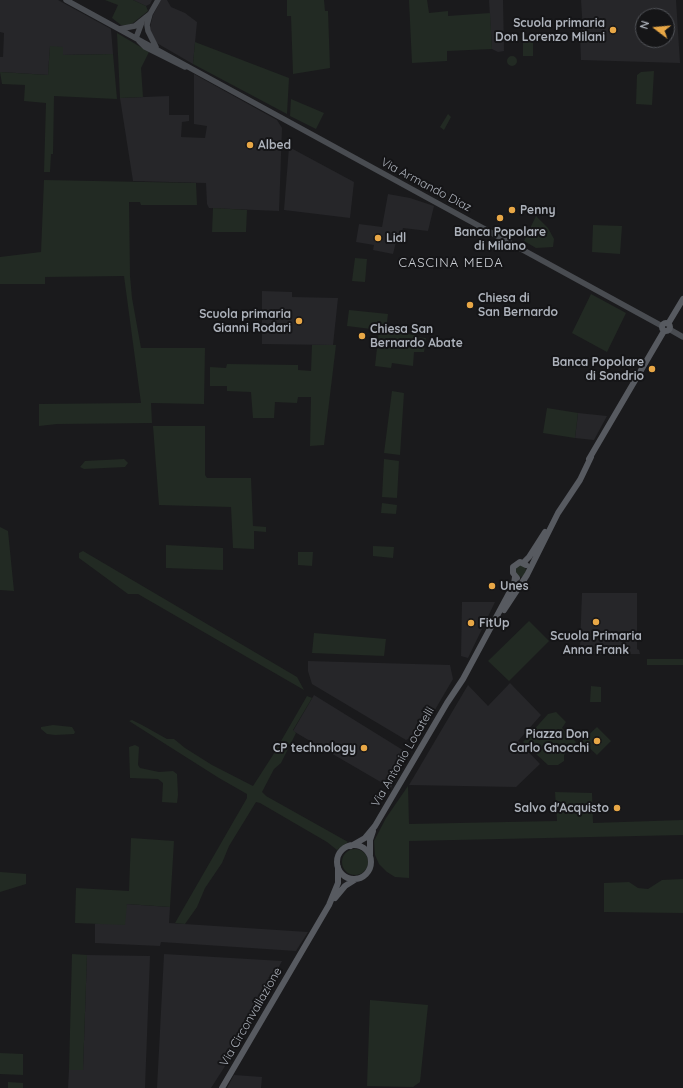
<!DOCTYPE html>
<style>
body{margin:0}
#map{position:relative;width:683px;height:1088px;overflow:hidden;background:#1a1a1c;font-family:Quicksand,sans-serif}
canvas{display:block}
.north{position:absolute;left:635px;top:8px;width:40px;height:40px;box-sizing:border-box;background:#151517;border:1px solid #525459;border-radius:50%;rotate:286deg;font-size:11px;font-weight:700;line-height:16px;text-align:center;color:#adb2bb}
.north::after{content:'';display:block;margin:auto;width:14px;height:18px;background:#e8a746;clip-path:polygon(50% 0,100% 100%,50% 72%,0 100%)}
</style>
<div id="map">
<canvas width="683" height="1088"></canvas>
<div class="north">N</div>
</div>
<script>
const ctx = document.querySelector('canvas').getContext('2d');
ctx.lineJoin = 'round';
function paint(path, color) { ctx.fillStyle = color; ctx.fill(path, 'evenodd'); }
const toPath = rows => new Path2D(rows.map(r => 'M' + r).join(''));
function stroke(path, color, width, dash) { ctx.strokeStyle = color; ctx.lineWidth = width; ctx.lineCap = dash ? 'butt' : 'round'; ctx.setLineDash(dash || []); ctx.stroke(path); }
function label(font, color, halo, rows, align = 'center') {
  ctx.font = font + ' Quicksand,sans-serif'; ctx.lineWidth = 4; ctx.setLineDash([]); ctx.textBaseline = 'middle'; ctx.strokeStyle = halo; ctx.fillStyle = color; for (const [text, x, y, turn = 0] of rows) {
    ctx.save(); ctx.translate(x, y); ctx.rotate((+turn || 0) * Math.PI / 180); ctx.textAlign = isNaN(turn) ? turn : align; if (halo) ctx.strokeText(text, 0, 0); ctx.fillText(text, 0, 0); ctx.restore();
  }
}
const built = toPath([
 [0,0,58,0,111,29,113,54,62,55,50,47,48,75,0,72,0,57,3,57,4,33,0,32],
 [133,0,152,0,150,4,146,6],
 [161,0,167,0,171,7,185,13,197,22,193,64,155,42,150,32,150,27,153,15],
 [489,0,503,0,504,51,498,52,492,49],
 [581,0,676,0,680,63,581,60,580,33,583,32],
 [643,16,667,16,667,40,643,40],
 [194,74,277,120,282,128,279,211,209,208,207,204,206,183,133,181,120,98,169,96,169,115,189,115,189,121,182,122,181,137,205,138,207,126,194,124],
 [289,147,354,182,350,218,284,210],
 [388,194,410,198,434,206,428,231,403,228,401,235,398,234,393,254,373,250,374,245,356,242,359,224,382,227],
 [262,291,292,292,292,297,338,298,333,345,262,344],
 [578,413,607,416,594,440,575,438],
 [582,593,637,593,637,649,639,650,640,654,590,654,590,647,580,647],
 [462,602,495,602,468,658,461,656],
 [308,661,450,665,453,679,422,732,406,740,312,684,308,671],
 [510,683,541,715,518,741,540,764,516,787,409,785,468,685,488,706],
 [314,695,406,752,409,756,391,788,293,731],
 [126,904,170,907,169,923,308,932,296,951,161,942,160,946,95,943,95,924],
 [164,954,282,961,229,1060,211,1088,157,1088],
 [87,955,150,956,145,1088,68,1088,69,1070,83,1070],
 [234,1075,262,1077,261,1088,227,1088]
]);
const green = toPath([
 [105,0,133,0,146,6,148,11,133,23,127,26,121,25,112,18,118,5],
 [287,0,324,0,325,11,328,11,330,68,293,74,291,16,287,16],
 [409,0,427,0,429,13,448,11,448,16,490,13,492,49,447,51,447,61,412,63],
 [117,33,149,52,141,68,143,97,120,98],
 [195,42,289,78,287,114,193,64],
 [523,42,533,42,533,56,523,56],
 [50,46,63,47,63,55,113,54,117,99,54,96,53,154,51,154,50,172,44,172,46,103,24,101,25,85,2,84,0,72,48,75],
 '507 61a5 5 0 1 1 10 0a5 5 0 1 1-10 0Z',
 [654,71,652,105,636,104,637,75,641,72],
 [291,99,324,113,316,129,290,116],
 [448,114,451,117,444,130,440,127],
 [44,180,196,183,197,205,141,205,140,202,129,202,130,276,132,298,141,348,205,348,204,404,151,403,152,423,57,424,39,426,39,404,141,403,124,276,45,277,45,284,0,284,0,257,41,252],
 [213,208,247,210,246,232,212,232],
 [536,216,548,228,554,239,553,247,536,248,524,241],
 [593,225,622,226,620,254,592,252],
 [355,258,367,259,365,282,352,281],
 [591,294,626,313,607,352,572,333],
 [349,310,388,314,386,331,415,335,415,337,426,338,424,352,414,352,413,366,392,363,391,368,375,366,379,330,347,326],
 [312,345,336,345,324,445,310,446,311,397,298,397,297,403,275,402,274,418,253,418,251,392,227,391,227,386,210,386,210,367,226,368,227,364,298,365,298,370,311,371],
 [392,391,404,393,400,455,384,453],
 [547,408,578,413,575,438,543,433],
 [153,426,205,426,205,475,207,478,251,478,253,526,266,527,266,532,254,531,254,549,233,548,231,507,159,505],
 [124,459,128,463,125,467,84,469,80,467,85,461],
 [384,459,399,461,397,498,382,497],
 [382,503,397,505,396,514,381,513],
 [0,527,8,531,14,591,0,590],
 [166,545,223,548,223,570,166,568],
 [373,546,394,547,393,558,373,556],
 [83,551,297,677,304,690,138,594,128,594,79,558,79,553],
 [298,552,313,552,312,566,298,565],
 '514 571a6 6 0 1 1 12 0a6 6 0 1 1-12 0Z',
 [529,621,549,641,509,681,488,661],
 [314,633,386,639,384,656,312,653],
 [647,659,683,659,683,665,647,665],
 [591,686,601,687,601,702,590,702],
 [307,696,312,698,293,730,296,733,281,763,274,769,262,792,266,796,348,842,337,850,327,842,260,803,256,802,229,846,222,863,205,888,197,907,185,924,175,923,247,798,247,794,219,778,129,721,132,720,142,725,167,739,174,739,185,748,212,765,253,786,273,755],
 [556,712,566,722,562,728,576,742,564,755,564,761,558,765,548,765,523,742,548,714],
 [53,725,72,727,75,732,74,734,55,735,47,734,41,729,41,727],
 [597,727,611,741,597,755,582,741],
 [135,745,139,747,138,765,140,768,159,772,173,771,177,774,178,795,177,803,162,802,163,783,158,779,130,778,129,747],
 [408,786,409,824,557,821,555,792,592,793,593,823,683,820,683,835,409,841,409,878,395,877,387,872,379,864,375,855,374,841,386,818],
 [131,838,174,841,170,907,127,904,125,925,75,923,76,888,129,891],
 '342 862a13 13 0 1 1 26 0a13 13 0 1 1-26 0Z',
 [0,872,26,874,26,884,0,892],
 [683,879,683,913,604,912,604,883,629,882,638,888,648,889,662,880],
 [72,954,87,955,83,1070,69,1070],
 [370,1000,428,1005,420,1082,413,1087,367,1086],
 [0,1053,23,1054,23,1075,0,1074],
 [8,1082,23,1083,23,1088,8,1088]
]);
const secondary = toPath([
 [66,0,662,326],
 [119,29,135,26,150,14],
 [136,38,142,22],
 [139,41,145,47,185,67],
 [156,47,148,31,147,25,150,14,158,0],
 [669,329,683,337]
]);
const primary = toPath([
 '662 327a4 4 0 1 1 8 0a4 4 0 1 1-8 0Z',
 [668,324,683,299],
 [589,459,664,331],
 [523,563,529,557,545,532],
 [517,578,513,573,513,567,520,562,526,565],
 [504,610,527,575,558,513,580,480,591,457],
 '337 862a17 17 0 1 1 34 0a17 17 0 1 1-34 0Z',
 [351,846,365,838,375,826,447,703,463,679,514,584,515,577],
 [370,855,370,840,373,831],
 [335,898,345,886,356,879],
 [222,1088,329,905,338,883,338,867]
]);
const markers = [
 [613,30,4,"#e8a746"],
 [250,145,4,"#e8a746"],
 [512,210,4,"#e8a746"],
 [500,218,4,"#e8a746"],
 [378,238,4,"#e8a746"],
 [470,305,4,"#e8a746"],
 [299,321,4,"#e8a746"],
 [362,336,4,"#e8a746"],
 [652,369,4,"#e8a746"],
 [492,586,4,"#e8a746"],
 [596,622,4,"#e8a746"],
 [471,623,4,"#e8a746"],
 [597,741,4,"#e8a746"],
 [364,748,4,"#e8a746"],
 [617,808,4,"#e8a746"]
];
const poiNames = [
 ["Scuola primaria",605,23,"right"],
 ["Don Lorenzo Milani",605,37,"right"],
 ["Albed",258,145],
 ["Penny",520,210],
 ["Banca Popolare",500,232,"center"],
 ["di Milano",500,246,"center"],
 ["Lidl",386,238],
 ["Chiesa di",478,298],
 ["San Bernardo",478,312],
 ["Scuola primaria",291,314,"right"],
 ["Gianni Rodari",291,328,"right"],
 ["Chiesa San",370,329],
 ["Bernardo Abate",370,343],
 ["Banca Popolare",644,362,"right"],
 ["di Sondrio",644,376,"right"],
 ["Unes",500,586],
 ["FitUp",479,623],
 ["Scuola Primaria",596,636,"center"],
 ["Anna Frank",596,650,"center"],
 ["Piazza Don",589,734,"right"],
 ["Carlo Gnocchi",589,748,"right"],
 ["CP technology",356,748,"right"],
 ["Salvo d'Acquisto",609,808,"right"]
];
const streetNames = [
 ["Via Armando Diaz",426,185,28],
 ["Via Antonio Locatelli",403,757,-60],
 ["Via Circonvallazione",251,1017,-60]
];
const neighbourhoodNames = [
 ["CASCINA MEDA",451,263]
];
paint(built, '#262629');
paint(green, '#222a23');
stroke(secondary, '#494c51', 5.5);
stroke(primary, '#575a60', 6);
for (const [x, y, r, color] of markers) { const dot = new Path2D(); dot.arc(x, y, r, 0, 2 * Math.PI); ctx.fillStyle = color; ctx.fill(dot); stroke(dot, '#151517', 1.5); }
label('bold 12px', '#adb2bb', '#151517', poiNames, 'left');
label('12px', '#adb2bb', '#151517', streetNames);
ctx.letterSpacing = '1px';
label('13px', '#ced1d7', '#151517', neighbourhoodNames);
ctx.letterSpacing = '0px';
</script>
